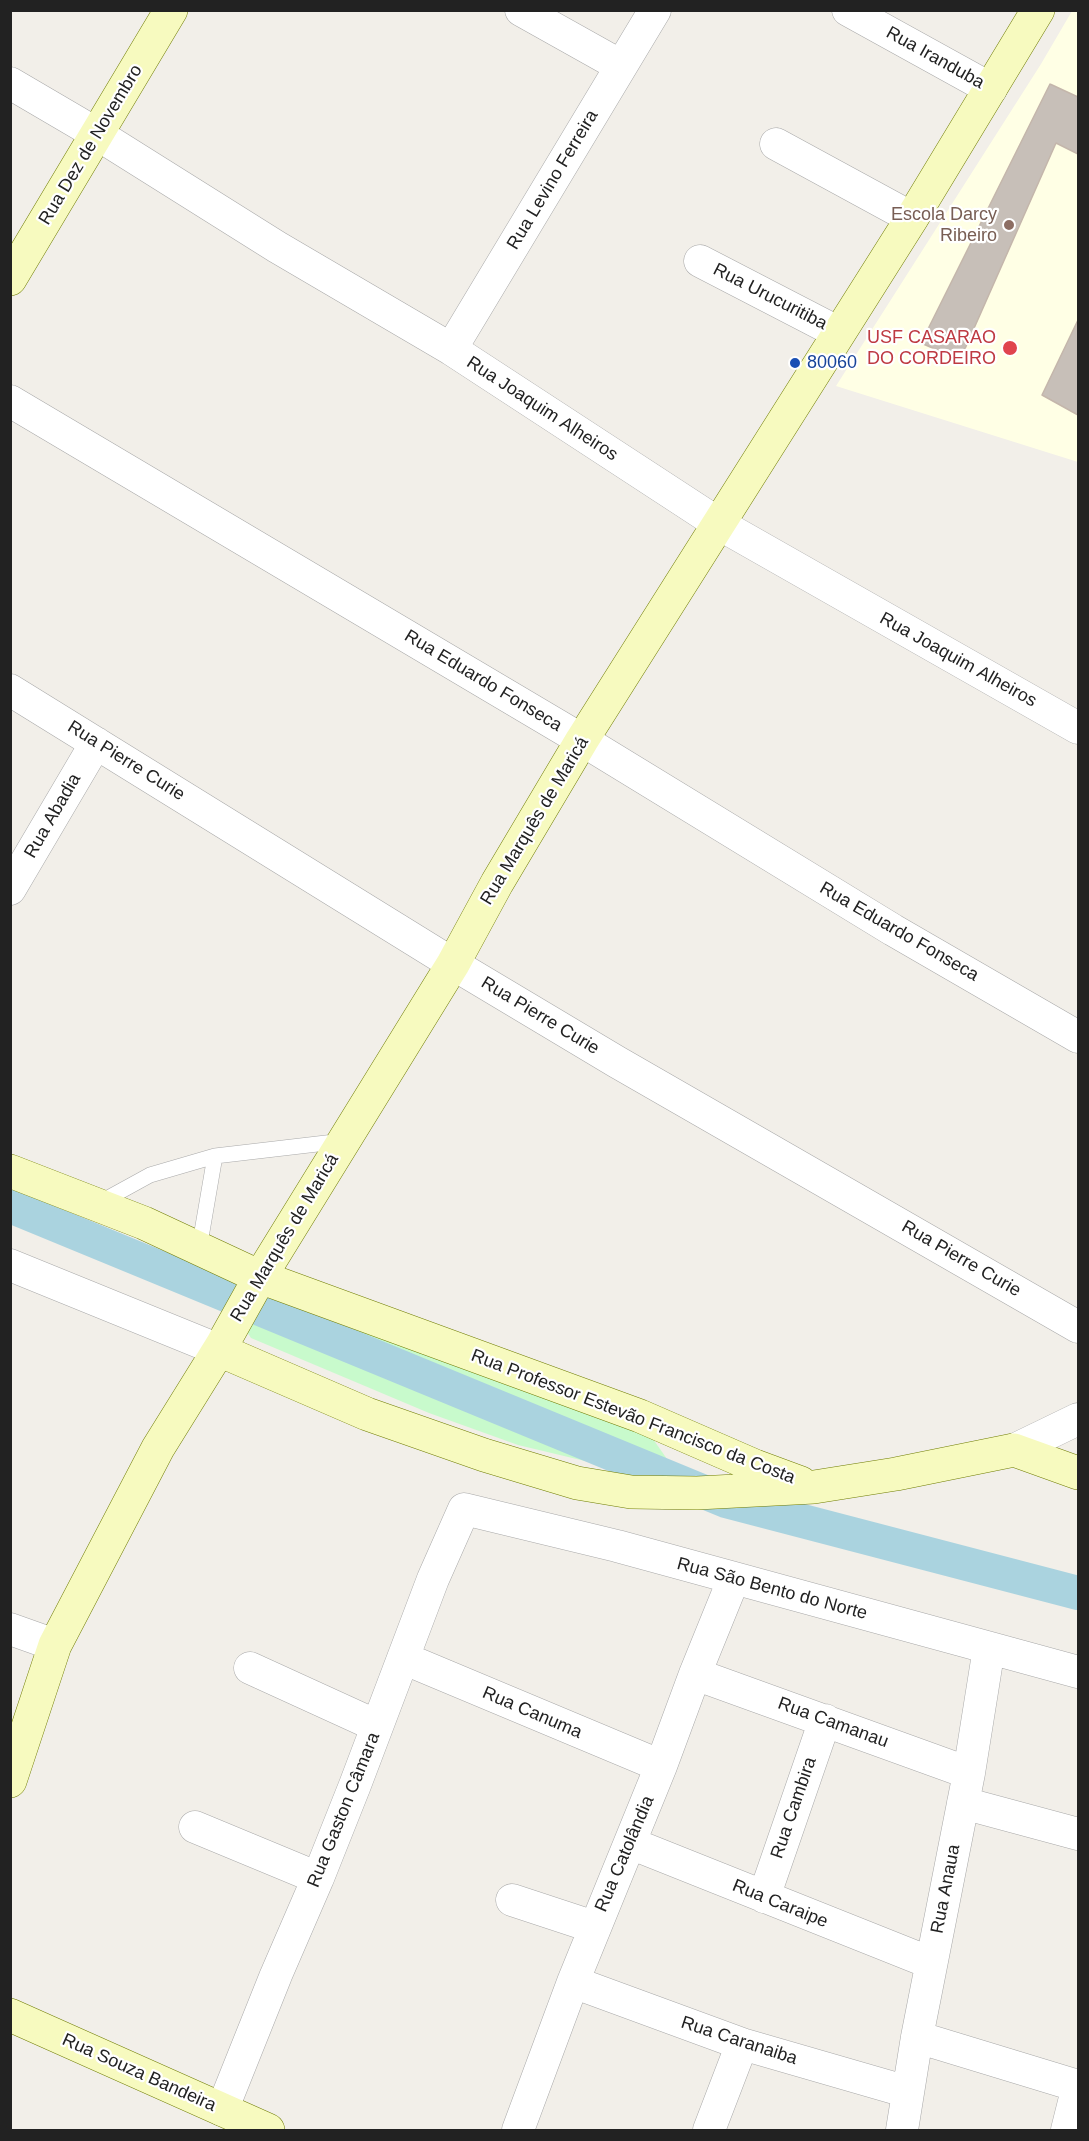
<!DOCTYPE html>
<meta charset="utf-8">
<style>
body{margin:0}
#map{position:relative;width:1089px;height:2141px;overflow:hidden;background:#f2efe9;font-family:Arial,sans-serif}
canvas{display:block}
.frame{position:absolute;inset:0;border:12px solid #222;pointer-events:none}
</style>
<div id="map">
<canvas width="1089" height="2141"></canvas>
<div class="frame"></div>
</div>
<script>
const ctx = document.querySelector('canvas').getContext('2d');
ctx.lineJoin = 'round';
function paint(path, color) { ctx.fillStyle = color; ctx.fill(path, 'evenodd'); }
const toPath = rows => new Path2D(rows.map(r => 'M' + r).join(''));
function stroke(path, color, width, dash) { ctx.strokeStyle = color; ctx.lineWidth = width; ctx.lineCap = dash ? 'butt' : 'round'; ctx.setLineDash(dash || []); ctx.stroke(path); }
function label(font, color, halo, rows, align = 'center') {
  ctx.font = font + ' Arial,sans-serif'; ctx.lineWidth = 4.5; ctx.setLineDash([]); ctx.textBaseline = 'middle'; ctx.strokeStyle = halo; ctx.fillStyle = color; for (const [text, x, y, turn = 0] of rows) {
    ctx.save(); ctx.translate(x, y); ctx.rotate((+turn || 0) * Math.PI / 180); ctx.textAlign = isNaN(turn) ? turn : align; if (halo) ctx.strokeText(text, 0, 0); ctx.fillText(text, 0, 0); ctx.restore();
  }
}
const education = toPath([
 [1072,11,1078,11,1078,462,836,386,1041,64]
]);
const park = toPath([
 [281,1296,595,1409,653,1439,667,1459,668,1469,664,1471,585,1461,518,1445,429,1413,251,1338,247,1332,263,1303]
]);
const canal = toPath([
 [10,1206,726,1501,1078,1593]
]);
const building = toPath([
 [1050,84,1078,97,1078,154,1056,143,960,360,921,343,1050,84],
 [1078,320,1078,415,1042,395,1078,320]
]);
const lane = toPath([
 [99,1203,150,1175,215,1156,343,1141],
 [199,1249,215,1156]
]);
const street = toPath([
 [521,10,621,66],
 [848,10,991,89],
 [10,83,97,134,277,247,451,349,719,524,1078,728],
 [776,144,912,218],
 [700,261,839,333],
 [451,349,655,10],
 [10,401,582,740,893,930,1078,1037],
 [10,690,453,964,617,1062,1078,1327],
 [10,889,96,743],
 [10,1265,219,1350],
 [1014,1450,1078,1419],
 [10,1629,55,1645],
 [403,1658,661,1766],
 [250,1668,377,1726],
 [695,1674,969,1773],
 [963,1803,1078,1834],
 [195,1827,318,1878],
 [630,1843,931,1963],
 [764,1897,825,1720],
 [512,1900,594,1927],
 [573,1982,742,2044,908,2092],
 [917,2037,1078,2086],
 [222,2110,276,1975,318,1878,355,1785,433,1579,464,1509,617,1546,1078,1672],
 [518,2130,573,1982,661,1766,695,1674,734,1578],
 [709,2130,742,2044],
 [902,2130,917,2037,969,1773,989,1648],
 [1067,2130,1078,2086]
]);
const secondary = toPath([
 [10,279,171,10],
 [10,1171,144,1223,260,1277,640,1416,755,1466,801,1483],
 [219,1350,367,1414,484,1455,577,1483,631,1492,697,1493,814,1487,896,1474,1014,1450,1078,1473],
 [10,1781,55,1645,158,1448,222,1345,260,1277,453,964,497,883,582,740,912,218,1038,10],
 [10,2015,268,2130]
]);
const markers = [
 [1009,225,6,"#8d6e63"],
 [1010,348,8,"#e0444e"],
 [795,363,6,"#1a4fb4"]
];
const streetNames = [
 ["Rua Iranduba",935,58,29],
 ["Rua Dez de Novembro",91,145,-59],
 ["Rua Levino Ferreira",553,180,-59],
 ["Rua Urucuritiba",770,297,27],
 ["Rua Joaquim Alheiros",542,409,33],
 ["Rua Joaquim Alheiros",958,660,29],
 ["Rua Eduardo Fonseca",483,681,31],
 ["Rua Pierre Curie",126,761,32],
 ["Rua Abadia",53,816,-60],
 ["Rua Marquês de Maricá",535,821,-59],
 ["Rua Eduardo Fonseca",899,932,30],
 ["Rua Pierre Curie",540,1016,31],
 ["Rua Marquês de Maricá",285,1238,-59],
 ["Rua Pierre Curie",961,1259,30],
 ["Rua Professor Estevão Francisco da Costa",633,1417,21],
 ["Rua São Bento do Norte",772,1589,15],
 ["Rua Canuma",532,1713,23],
 ["Rua Camanau",833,1723,20],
 ["Rua Cambira",794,1808,-71],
 ["Rua Gaston Câmara",344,1810,-68],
 ["Rua Catolândia",625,1854,-67],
 ["Rua Anaua",946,1889,-79],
 ["Rua Caraipe",780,1904,22],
 ["Rua Caranaiba",739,2041,18],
 ["Rua Souza Bandeira",139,2073,24]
];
const educationNames = [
 ["Escola Darcy",997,215],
 ["Ribeiro",997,236]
];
const healthNames = [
 ["USF CASARAO",996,338],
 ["DO CORDEIRO",996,359]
];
const transitNames = [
 ["80060",807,363]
];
paint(education, '#ffffe5');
paint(park, '#c8facc');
stroke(canal, '#aad3df', 34);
paint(building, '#c7bfb8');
stroke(building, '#c4b6ab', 1.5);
stroke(lane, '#a9a9a9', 16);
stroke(street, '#a9a9a9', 33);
stroke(secondary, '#707d05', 34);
stroke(lane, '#fff', 15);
stroke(street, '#fff', 32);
stroke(secondary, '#f7fabf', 33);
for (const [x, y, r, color] of markers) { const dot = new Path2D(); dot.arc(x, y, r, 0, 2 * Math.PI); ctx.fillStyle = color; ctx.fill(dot); stroke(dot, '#fff', 2); }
label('18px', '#222', '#fff', streetNames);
label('18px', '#785e54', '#fff', educationNames, 'right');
label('18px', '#be3a42', '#fff', healthNames, 'right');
label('18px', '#164399', '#fff', transitNames, 'left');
</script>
